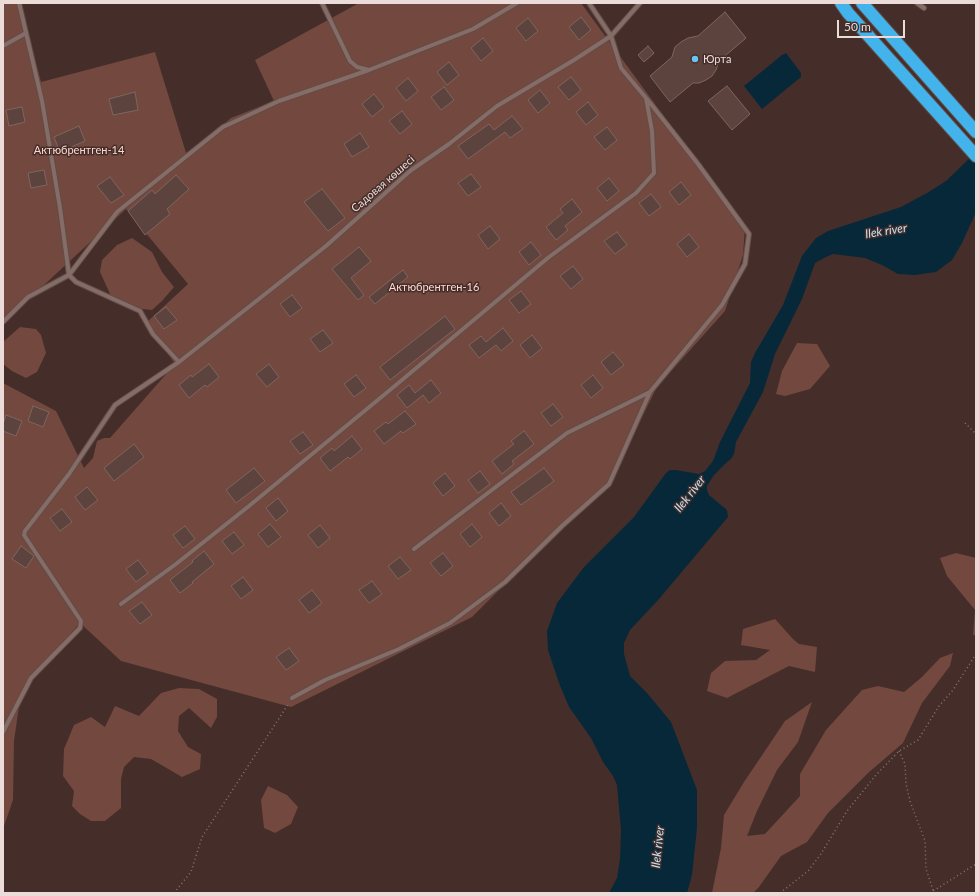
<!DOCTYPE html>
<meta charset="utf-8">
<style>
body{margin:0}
#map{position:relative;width:979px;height:896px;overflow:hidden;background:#452e29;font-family:Lato,sans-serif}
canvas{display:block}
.frame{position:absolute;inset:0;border:4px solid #ecdcd9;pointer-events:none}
.scale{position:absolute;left:837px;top:20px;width:68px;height:18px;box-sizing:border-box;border:2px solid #ecdcd9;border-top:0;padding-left:5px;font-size:12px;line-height:14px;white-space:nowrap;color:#ecdcd9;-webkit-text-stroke:3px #452e29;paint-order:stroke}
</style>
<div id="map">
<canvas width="979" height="896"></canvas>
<div class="frame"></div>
<div class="scale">50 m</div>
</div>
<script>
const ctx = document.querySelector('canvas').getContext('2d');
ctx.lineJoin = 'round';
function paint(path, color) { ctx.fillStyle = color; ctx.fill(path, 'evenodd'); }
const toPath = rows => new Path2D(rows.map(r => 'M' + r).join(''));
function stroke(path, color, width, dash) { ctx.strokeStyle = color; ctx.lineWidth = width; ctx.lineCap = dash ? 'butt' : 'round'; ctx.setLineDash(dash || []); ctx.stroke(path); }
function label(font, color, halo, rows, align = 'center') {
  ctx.font = font + ' Lato,sans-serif'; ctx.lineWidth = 3; ctx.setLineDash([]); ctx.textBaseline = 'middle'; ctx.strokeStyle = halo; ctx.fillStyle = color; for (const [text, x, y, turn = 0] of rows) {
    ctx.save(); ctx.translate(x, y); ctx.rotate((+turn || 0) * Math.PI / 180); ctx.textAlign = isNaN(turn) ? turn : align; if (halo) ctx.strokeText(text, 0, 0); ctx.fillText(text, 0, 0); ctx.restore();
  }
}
const green = toPath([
 [3,3,19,3,41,82,155,52,187,156,231,118,274,101,255,60,359,3,581,3,745,227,743,255,725,311,657,387,612,477,472,617,291,707,121,661,80,623,21,692,14,741,13,800,3,829,3,383,56,411,84,468,93,458,97,441,104,438,110,438,175,364,147,322,188,284,126,209,3,323],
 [132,238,152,252,162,272,174,287,162,301,152,310,134,308,111,296,100,272,102,260,117,245],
 [20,327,36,329,41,335,46,353,37,372,26,378,12,371,3,364,3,342],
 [797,343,817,344,830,366,810,389,785,396,776,394,782,371],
 [956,553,976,558,976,635,973,635,975,610,947,576,940,558],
 [775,619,793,639,799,644,817,647,815,672,789,666,727,698,707,691,711,673,725,661,756,660,770,650,741,645,743,629],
 [953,653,950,666,922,703,903,743,868,773,828,813,807,842,781,856,759,887,753,893,712,893,721,848,724,815,744,782,785,721,812,702,798,742,777,770,757,811,747,836,765,834,800,796,800,774,826,730,862,690,878,686,904,692,922,677,940,658],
 [179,688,199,689,217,699,217,717,211,728,189,708,179,716,178,731,188,747,201,754,200,769,182,777,151,759,134,757,124,767,121,779,121,808,105,821,91,821,80,814,72,806,74,791,63,776,64,749,74,725,91,717,105,727,115,706,139,716,161,693],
 [268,786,287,795,298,807,291,824,275,833,264,828,261,800]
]);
const water = toPath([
 [786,53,801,73,801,77,762,109,744,86,782,55],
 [976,152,976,212,962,243,952,260,936,272,915,275,898,274,882,265,865,258,833,254,826,257,815,263,802,299,775,354,763,392,736,442,734,454,731,459,726,463,714,475,707,486,707,490,709,495,727,510,728,517,659,599,630,630,624,643,624,654,630,676,647,693,671,722,697,790,697,828,692,875,687,893,609,893,617,878,620,859,621,830,617,785,613,776,603,762,591,738,569,707,559,683,548,650,547,631,557,603,584,567,634,517,666,473,670,470,676,470,699,474,705,471,713,461,720,442,750,383,751,362,755,353,783,305,802,256,816,238,828,231,901,207,927,193,946,181]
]);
const building = toPath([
 [725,12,746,38,719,61,716,70,712,76,706,80,699,83,693,83,670,102,650,76,672,57,675,47,681,42,688,38,698,36,725,12],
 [581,17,591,30,579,40,569,27,581,17],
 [528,18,538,31,526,41,516,28,528,18],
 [483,38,493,51,481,61,471,48,483,38],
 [648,46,654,53,644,62,638,55,648,46],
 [449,62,459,75,447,85,437,72,449,62],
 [571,77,581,90,569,100,558,87,571,77],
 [408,78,418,91,406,101,396,88,408,78],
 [727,86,750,114,732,130,708,101,727,86],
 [444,87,454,100,441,110,431,97,444,87],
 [540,90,550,103,538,113,528,100,540,90],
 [135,92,138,110,113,115,109,99,135,92],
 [374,94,384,107,372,117,362,104,374,94],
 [588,102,598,115,586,125,576,112,588,102],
 [22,107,25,122,9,126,6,110,22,107],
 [402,111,412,124,400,134,389,121,402,111],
 [512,116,523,129,510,138,505,132,468,159,458,146,489,124,494,130,512,116],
 [79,126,85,141,60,152,54,137,79,126],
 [607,127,617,140,605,150,594,137,607,127],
 [360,133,369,147,352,157,344,144,360,133],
 [44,170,47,185,31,188,28,173,44,170],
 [471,174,481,187,468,196,458,183,471,174],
 [176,175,189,189,167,209,170,214,145,235,128,211,152,190,155,194,176,175],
 [110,177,124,195,111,203,97,186,110,177],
 [609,178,619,191,607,201,597,188,609,178],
 [681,182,691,195,679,205,669,192,681,182],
 [322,189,345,218,328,231,304,202,322,189],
 [651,194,661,207,649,216,639,203,651,194],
 [572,199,582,212,565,226,568,230,556,240,546,227,563,213,560,209,572,199],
 [490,226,500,239,488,249,478,235,490,226],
 [617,232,627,245,615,254,604,241,617,232],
 [689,234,699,247,687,257,677,244,689,234],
 [531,242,541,255,529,265,519,252,531,242],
 [359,247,371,261,351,278,364,295,358,300,332,269,359,247],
 [573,266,583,279,571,289,560,276,573,266],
 [403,270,408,277,375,304,369,297,403,270],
 [521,291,531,304,519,313,509,300,521,291],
 [292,295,302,308,290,317,280,304,292,295],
 [166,307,177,320,164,329,154,316,166,307],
 [445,316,455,329,390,380,380,367,445,316],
 [503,328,513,341,501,351,496,345,479,358,469,345,481,336,486,342,503,328],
 [323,330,333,343,320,352,310,339,323,330],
 [532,335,542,348,530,358,520,345,532,335],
 [613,352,624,365,611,375,601,362,613,352],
 [209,364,219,377,207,387,205,385,189,398,179,385,191,375,192,377,209,364],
 [269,364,279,377,267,387,256,374,269,364],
 [356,375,366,388,354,397,344,384,356,375],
 [593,375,603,388,591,398,581,385,593,375],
 [431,380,441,393,429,403,423,395,407,408,397,395,409,385,415,393,431,380],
 [553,404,563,417,551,426,541,413,553,404],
 [33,406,49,412,43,427,28,421,33,406],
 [405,411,416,424,403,433,401,431,384,444,374,431,386,422,388,424,405,411],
 [6,415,22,421,16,436,3,431,3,424,6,415],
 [524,431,534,444,512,461,514,464,502,474,492,461,514,444,511,441,524,431],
 [303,432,313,445,300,454,290,441,303,432],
 [352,436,362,449,350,459,348,457,330,471,320,458,332,448,334,451,352,436],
 [134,444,144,457,114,481,104,468,134,444],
 [254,468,265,481,236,503,226,490,254,468],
 [544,468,554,481,521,505,511,492,544,468],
 [480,471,490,484,478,493,468,480,480,471],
 [445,473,455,486,443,496,433,483,445,473],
 [87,487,98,500,85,510,75,497,87,487],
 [278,498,288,511,276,521,266,508,278,498],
 [501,503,511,516,499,526,489,513,501,503],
 [62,509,72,522,60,531,50,518,62,509],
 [270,524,281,537,268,547,258,534,270,524],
 [472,524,482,537,470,547,460,534,472,524],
 [320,525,330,538,318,548,308,535,320,525],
 [185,526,195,539,183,548,173,535,185,526],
 [234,532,244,545,232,554,222,541,234,532],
 [21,546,34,556,26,568,12,559,21,546],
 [204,551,214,564,192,582,193,583,180,593,170,580,193,562,192,561,204,551],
 [443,553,453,566,441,576,430,563,443,553],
 [400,557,411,570,398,579,388,566,400,557],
 [138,560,148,573,136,582,126,569,138,560],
 [243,577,253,590,241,599,231,586,243,577],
 [372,581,382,594,369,603,359,590,372,581],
 [312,590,322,603,309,613,299,600,312,590],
 [142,602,152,615,140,624,129,611,142,602],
 [289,648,299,661,286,670,276,657,289,648]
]);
const path = toPath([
 [965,423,976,434],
 [899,751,905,764,906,784,910,801,925,841,926,869,934,893],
 [174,893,191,872,202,837,289,703],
 [780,893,808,871,821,854,847,811,876,775,899,751,918,740,939,706,953,690,976,654],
 [930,893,976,864]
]);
const lane = toPath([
 [322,3,350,61,357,67,369,70],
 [917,3,924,8],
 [3,46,26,33],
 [3,322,28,297,69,275,117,212,223,127,279,101,369,70,473,29,517,3],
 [179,362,326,246,410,171,449,144,497,106,574,60,611,36,640,3],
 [414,549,567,433,650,392,722,305,745,264,749,234,698,164,647,99],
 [121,604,176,564,249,506,396,385,549,257,636,193,654,173,652,131,646,98,621,68,611,36,589,3],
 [292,698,325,680,399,649,450,623,505,582,562,526,609,484,650,392],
 [3,732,31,678,80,628,81,621,24,535,25,531,69,474,115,405,179,362,153,334,140,311,76,282,69,275,60,208,42,101,19,3]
]);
const highway = toPath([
 [841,3,848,13,976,156],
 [862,3,976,132]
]);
const markers = [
 [695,59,4,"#6cc3f2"]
];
const poiNames = [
 ["Юрта",703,59]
];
const parkNames = [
 ["Актюбрентген-14",79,150],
 ["Актюбрентген-16",434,287]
];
const streetNames = [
 ["Садовая көшесі",383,184,-41]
];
const waterNames = [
 ["Ilek river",886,231,-9],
 ["Ilek river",690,494,-52],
 ["Ilek river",658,847,-84]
];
paint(green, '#72483f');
paint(water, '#072838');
paint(building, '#5c433e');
stroke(building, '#7f655f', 1);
stroke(lane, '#614d49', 6);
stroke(highway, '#614d49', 14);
stroke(path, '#897571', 1.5, [1, 3]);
stroke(lane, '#866c66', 4);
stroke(highway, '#43b3eb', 12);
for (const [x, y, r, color] of markers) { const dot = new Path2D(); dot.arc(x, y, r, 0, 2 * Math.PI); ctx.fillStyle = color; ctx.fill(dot); stroke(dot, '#452e29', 1.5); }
label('11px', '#ecdcd9', '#452e29', poiNames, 'left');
label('11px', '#fdd7cf', '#452e29', parkNames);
label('11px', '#ecdcd9', '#452e29', streetNames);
label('italic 12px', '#c2e2f6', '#452e29', waterNames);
</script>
